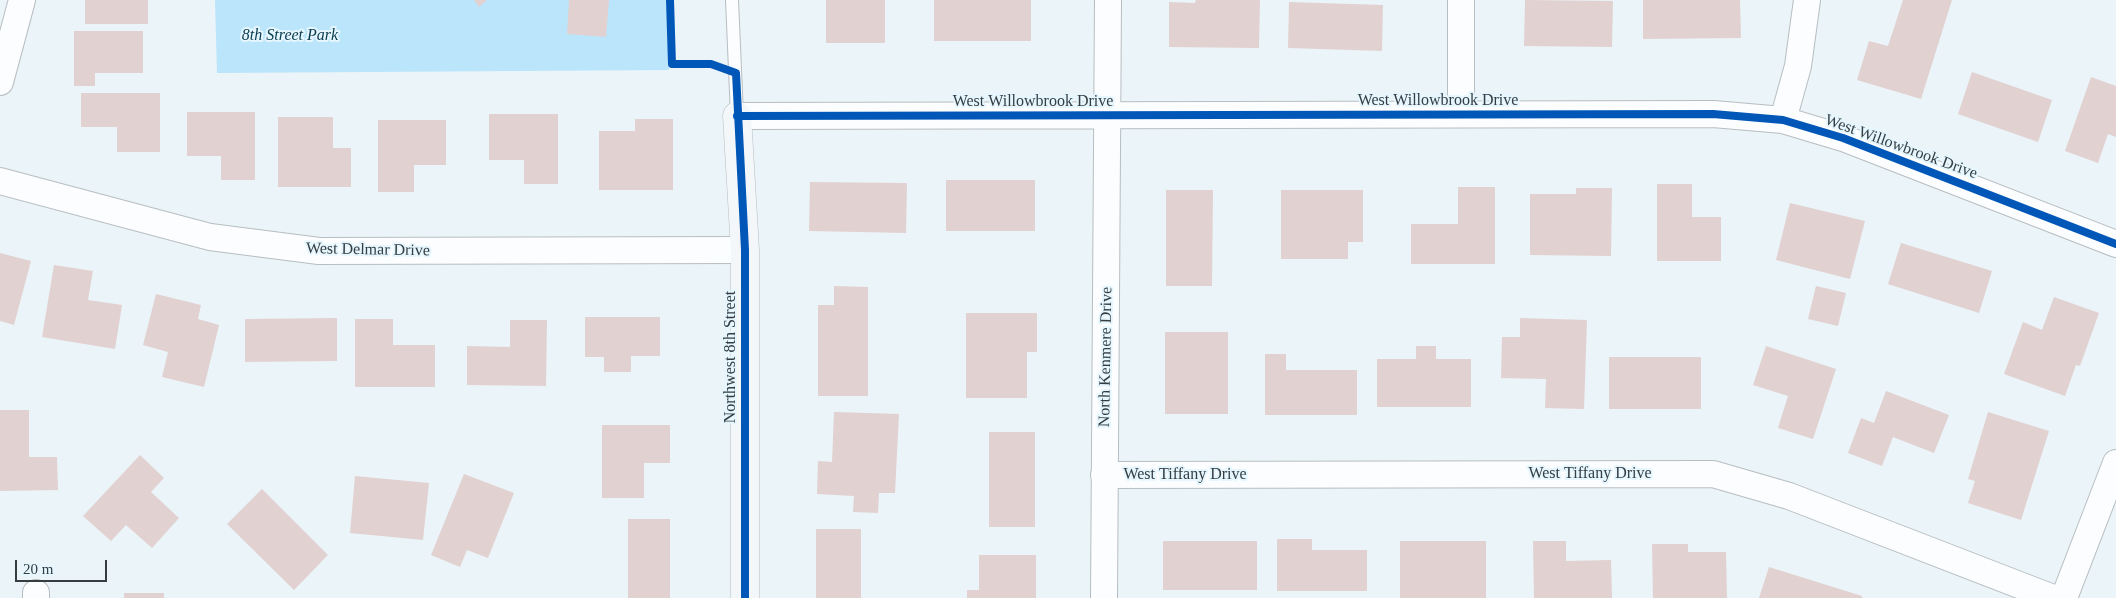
<!DOCTYPE html>
<style>
body{margin:0}
#map{position:relative;width:2116px;height:598px;overflow:hidden;background:#ebf4f8;font-family:Georgia,serif}
canvas{display:block}
.scale{position:absolute;left:15px;top:560px;width:92px;height:22px;box-sizing:border-box;border:2px solid #353d41;border-top:0;padding-left:6px;font-size:15px;line-height:18px;white-space:nowrap;color:#353d41;-webkit-text-stroke:4px #e5f6fe;paint-order:stroke}
</style>
<div id="map">
<canvas width="2116" height="598"></canvas>
<div class="scale">20 m</div>
</div>
<script>
const ctx = document.querySelector('canvas').getContext('2d');
ctx.lineJoin = 'round';
function paint(path, color) { ctx.fillStyle = color; ctx.fill(path, 'evenodd'); }
const toPath = rows => new Path2D(rows.map(r => 'M' + r).join(''));
function stroke(path, color, width, dash) { ctx.strokeStyle = color; ctx.lineWidth = width; ctx.lineCap = dash ? 'butt' : 'round'; ctx.setLineDash(dash || []); ctx.stroke(path); }
function label(font, color, halo, rows, align = 'center') {
  ctx.font = font + ' Georgia,serif'; ctx.lineWidth = 4; ctx.setLineDash([]); ctx.textBaseline = 'middle'; ctx.strokeStyle = halo; ctx.fillStyle = color; for (const [text, x, y, turn = 0] of rows) {
    ctx.save(); ctx.translate(x, y); ctx.rotate((+turn || 0) * Math.PI / 180); ctx.textAlign = isNaN(turn) ? turn : align; if (halo) ctx.strokeText(text, 0, 0); ctx.fillText(text, 0, 0); ctx.restore();
  }
}
const green = toPath([
 [215,0,667,0,669,70,217,73]
]);
const building = toPath([
 [85,0,148,0,148,24,85,24],
 [474,0,487,0,479,7],
 [569,0,609,0,606,37,567,34],
 [826,0,885,0,885,43,826,43],
 [934,0,1031,0,1031,41,934,41],
 [1196,0,1260,0,1259,48,1169,47,1169,2,1195,3],
 [1525,0,1613,1,1612,47,1524,46],
 [1643,0,1740,0,1741,38,1643,39],
 [1903,0,1952,0,1921,99,1857,80,1869,41,1888,46],
 [1289,2,1383,5,1382,51,1288,48],
 [74,31,143,31,143,73,95,73,95,86,74,86],
 [1972,72,2052,100,2038,142,1958,114],
 [2091,77,2116,86,2116,137,2108,134,2098,163,2065,151],
 [81,93,160,93,160,152,117,152,117,127,81,127],
 [187,112,255,112,255,180,221,180,221,156,187,156],
 [489,114,558,114,558,184,524,184,524,160,489,160],
 [278,117,333,117,333,148,351,148,351,187,278,187],
 [635,119,673,119,673,190,599,190,599,131,635,131],
 [378,120,446,120,446,165,414,165,414,192,378,192],
 [946,180,1035,180,1035,231,946,231],
 [810,182,907,183,906,233,809,231],
 [1657,184,1692,184,1692,217,1721,217,1721,261,1657,261],
 [1458,187,1495,187,1495,264,1411,264,1411,224,1458,224],
 [1576,188,1612,188,1611,256,1530,255,1530,194,1576,194],
 [1166,190,1213,190,1212,286,1166,286],
 [1281,190,1363,190,1363,242,1348,242,1348,259,1281,259],
 [1790,203,1865,221,1850,279,1776,260],
 [1901,243,1992,271,1979,313,1888,284],
 [0,253,31,261,14,325,0,321],
 [54,265,93,271,88,300,122,305,115,349,42,337],
 [834,286,868,287,868,396,818,396,818,305,834,305],
 [1816,286,1846,293,1838,326,1808,319],
 [156,294,201,305,198,319,219,325,204,387,162,377,168,352,143,345],
 [2054,297,2099,313,2080,366,2076,365,2065,396,2004,374,2023,322,2042,330],
 [966,313,1037,313,1037,352,1027,352,1027,398,966,398],
 [585,317,660,317,660,356,631,356,631,372,604,372,604,357,585,357],
 [337,318,337,361,245,362,245,319],
 [1520,318,1587,320,1584,409,1545,408,1546,379,1501,378,1502,337,1520,337],
 [355,319,393,319,393,345,435,345,435,387,355,387],
 [510,320,547,320,546,386,467,385,467,346,510,347],
 [1165,332,1228,332,1228,414,1165,414],
 [1416,346,1436,346,1436,359,1471,359,1471,407,1377,407,1377,359,1416,359],
 [1766,346,1836,369,1813,439,1778,428,1788,396,1753,385],
 [1265,354,1286,354,1286,370,1357,370,1357,415,1265,415],
 [1609,357,1701,357,1701,409,1609,409],
 [1886,391,1949,415,1934,453,1893,437,1882,466,1848,453,1861,418,1874,423],
 [0,410,29,410,29,457,57,457,58,490,0,491],
 [834,412,899,414,895,493,879,493,878,513,853,512,854,496,817,494,818,461,832,462],
 [1988,412,2049,431,2021,520,1968,503,1975,481,1968,479],
 [602,425,670,425,670,463,644,463,644,498,602,498],
 [989,432,1035,432,1035,527,989,527],
 [140,455,164,478,151,492,179,518,152,548,126,525,111,541,83,516],
 [464,474,514,493,488,558,467,550,460,567,431,555],
 [355,476,429,483,423,540,350,533],
 [262,489,328,555,294,590,227,524],
 [628,519,670,519,670,598,628,598],
 [816,529,861,529,861,598,816,598],
 [1277,539,1312,539,1312,550,1367,550,1367,591,1277,591],
 [1163,541,1257,541,1257,590,1163,590],
 [1400,541,1486,541,1486,598,1400,598],
 [1533,541,1566,541,1566,561,1611,560,1612,598,1534,598],
 [1652,544,1688,544,1688,552,1726,552,1727,598,1653,598],
 [979,555,1036,555,1036,598,967,598,967,590,979,590],
 [1769,567,1862,596,1862,598,1759,598],
 [124,593,164,593,164,598,124,598]
]);
const lane = toPath([
 [732,0,737,116]
]);
const street = toPath([
 [1461,0,1461,114],
 [0,82,22,0],
 [737,116,1713,114,1783,120,1843,138,2116,244],
 [1783,120,1798,66,1807,0],
 [0,181,210,237,319,251,745,250],
 [1104,475,1713,474,1789,496,2053,598],
 [36,598,36,593],
 [1104,598,1108,0],
 [2064,598,2116,463]
]);
const secondary = toPath([
 [737,116,745,250,745,598]
]);
const cycleway = toPath([
 [670,0,672,64,711,64,736,73,745,250,745,598],
 [737,116,1713,114,1783,120,1843,138,2116,244]
]);
const parkNames = [
 ["8th Street Park",290,36]
];
const streetNames = [
 ["West Willowbrook Drive",1438,101],
 ["West Willowbrook Drive",1033,102],
 ["West Willowbrook Drive",1901,147,20],
 ["West Delmar Drive",368,250,1],
 ["Northwest 8th Street",731,357,-90],
 ["North Kenmere Drive",1106,357,-89],
 ["West Tiffany Drive",1590,474],
 ["West Tiffany Drive",1185,475]
];
paint(green, '#bae5fb');
paint(building, '#e1d1d1');
stroke(lane, '#b7bec2', 14);
stroke(street, '#b7bec2', 28);
stroke(secondary, '#b7bec2', 29);
stroke(lane, '#fcfdfe', 12);
stroke(street, '#fcfdfe', 26);
stroke(secondary, '#f4f7fa', 28);
stroke(cycleway, '#0057b8', 8);
label('italic 16px', '#093b4f', '#e5f6fe', parkNames);
label('16px', '#353d41', '#e5f6fe', streetNames);
</script>
